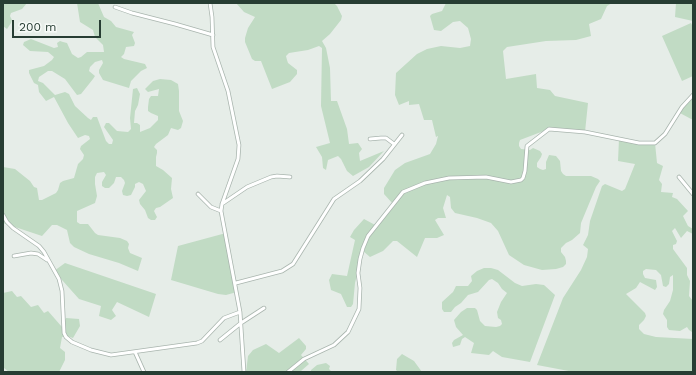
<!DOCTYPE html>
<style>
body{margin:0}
#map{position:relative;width:696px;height:375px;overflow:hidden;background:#e6ede8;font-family:"Work Sans",sans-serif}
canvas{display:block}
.frame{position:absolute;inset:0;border:4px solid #273d33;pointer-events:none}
.scale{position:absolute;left:12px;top:20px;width:89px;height:18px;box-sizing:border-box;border:2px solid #273d33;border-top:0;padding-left:5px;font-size:12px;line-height:14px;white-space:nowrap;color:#273d33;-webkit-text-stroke:3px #f6faf7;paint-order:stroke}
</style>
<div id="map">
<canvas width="696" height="375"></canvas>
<div class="frame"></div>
<div class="scale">200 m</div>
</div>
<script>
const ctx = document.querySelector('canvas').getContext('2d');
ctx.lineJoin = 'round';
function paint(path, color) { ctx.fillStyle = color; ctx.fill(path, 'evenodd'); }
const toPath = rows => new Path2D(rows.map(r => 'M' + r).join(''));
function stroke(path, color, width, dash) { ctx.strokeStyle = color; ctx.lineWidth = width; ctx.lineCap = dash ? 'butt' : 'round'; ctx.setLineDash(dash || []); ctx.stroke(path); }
const green = toPath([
 [3,3,27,3,22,9,11,13,10,16,12,20,11,23,7,29,3,26],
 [77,3,98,3,104,17,111,21,116,27,134,32,132,35,135,43,134,46,126,47,124,54,121,57,124,59,145,64,147,68,141,71,131,81,129,88,103,80,99,73,99,70,103,63,102,60,95,62,90,67,89,71,95,76,93,79,81,94,77,95,65,79,52,71,48,71,39,77,38,81,43,83,55,95,65,92,69,94,75,106,88,118,91,120,93,117,97,117,106,141,109,144,112,144,113,140,104,127,106,123,109,123,117,131,128,132,131,129,130,118,133,89,137,88,140,94,138,105,135,111,134,123,137,123,140,125,140,132,150,128,158,120,158,116,151,113,148,111,148,107,149,99,151,96,158,96,159,89,148,92,145,89,153,81,160,79,171,80,178,84,179,91,179,111,183,121,181,128,178,130,171,128,168,135,156,144,154,147,157,150,157,153,156,157,156,166,163,170,172,178,171,189,173,198,160,207,156,208,154,211,157,217,155,220,151,220,148,218,145,210,140,204,139,200,146,191,143,184,139,182,135,184,135,187,131,195,127,196,123,195,122,191,125,183,124,180,121,177,116,177,114,183,109,188,105,188,102,186,102,182,106,175,104,172,97,173,95,177,95,184,97,196,95,203,77,211,77,222,80,224,88,224,95,233,98,235,120,238,127,241,129,244,128,248,130,253,142,258,138,271,119,263,89,254,74,247,70,243,67,230,57,225,52,225,42,236,3,223,3,167,15,169,30,181,34,187,37,188,39,200,42,200,56,193,58,190,60,183,63,181,74,178,78,164,83,159,84,155,80,149,81,146,90,139,89,136,85,135,78,138,68,123,54,97,46,101,39,92,38,85,34,83,29,73,29,70,44,66,52,60,54,57,48,52,30,51,23,45,24,42,31,39,54,48,58,47,57,43,60,41,63,42,67,43,72,54,78,58,81,57,87,52,104,52,103,45,95,37,93,30,80,22],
 [236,3,334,3,337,6,342,16,341,20,330,34,322,41,326,48,330,68,331,101,337,101,347,129,349,144,358,143,362,149,359,153,360,161,384,151,369,167,353,176,347,171,341,159,338,156,328,160,326,170,323,168,322,157,316,147,330,143,321,106,322,48,319,46,308,50,289,53,286,56,287,60,288,63,297,70,297,74,290,82,272,89,261,61,255,61,252,59,245,42,245,38,248,28,255,17,244,12],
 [446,3,612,3,607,6,601,19,589,24,591,36,576,40,546,41,507,47,503,51,506,79,536,74,537,88,550,90,555,96,588,103,585,132,549,129,520,140,519,143,519,146,521,149,530,150,533,148,540,151,542,154,541,157,537,163,537,167,540,169,543,170,546,169,546,162,549,155,556,156,560,161,561,171,563,174,566,176,591,176,598,179,600,181,596,187,581,223,580,233,572,240,566,243,561,248,561,252,565,257,566,261,566,264,563,267,556,269,542,270,524,265,509,255,498,231,491,223,477,218,455,213,451,208,450,197,447,195,443,208,446,218,438,218,435,220,444,235,437,238,425,238,417,257,397,241,393,241,383,251,370,257,363,251,355,283,353,304,351,307,347,307,341,294,331,290,329,280,332,274,347,276,355,240,350,237,354,230,364,219,377,226,393,204,384,194,384,188,395,170,405,163,430,154,436,144,438,136,436,137,432,120,424,120,419,104,409,105,409,101,399,105,395,95,396,73,417,54,427,49,441,46,460,48,470,46,471,39,468,28,460,21,453,22,441,31,434,30,430,16,432,14,442,11],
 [676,3,693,3,693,21,675,17],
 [691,23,693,27,693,76,682,81,662,36],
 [693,95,693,120,678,112],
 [619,139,632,142,655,143,657,163,663,166,659,180,662,184,661,192,673,193,672,197,677,199,688,211,683,216,688,226,693,229,693,234,687,231,681,238,675,228,672,231,677,241,676,244,673,245,673,249,687,268,687,275,690,281,689,296,693,301,693,332,692,332,689,330,687,327,680,331,669,330,667,327,667,320,663,314,664,310,670,301,673,290,673,275,670,277,669,284,666,287,663,286,661,275,656,270,646,269,643,271,643,274,645,278,656,280,657,287,655,290,640,282,636,288,626,294,645,313,646,316,644,320,639,325,639,329,644,334,656,337,693,339,693,372,574,372,537,365,563,298,581,270,587,257,588,249,583,245,588,235,590,221,602,186,605,184,622,191,625,189,635,164,618,161],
 [226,233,237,292,226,295,218,294,171,280,178,246],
 [65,263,156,294,149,317,117,302,112,310,116,316,111,320,99,316,101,306,79,299,54,271],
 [484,268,491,268,498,270,515,283,522,286,536,284,544,285,555,295,530,362,502,357,493,351,489,355,471,353,474,343,465,337,462,339,460,345,453,347,452,343,454,340,463,335,456,327,454,320,461,312,467,308,475,308,477,310,480,321,485,326,496,327,500,326,502,324,501,320,498,318,497,312,501,302,507,293,502,289,498,283,492,279,489,280,478,292,468,295,461,303,455,307,451,312,444,312,442,309,442,302,453,292,456,286,468,286,472,281,471,276,477,271],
 [12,291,17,297,21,296,31,307,38,305,44,313,48,311,62,327,66,318,79,319,80,326,73,338,67,336,62,337,60,348,65,352,65,360,59,372,9,372,4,368,3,369,3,293],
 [299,338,306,346,306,349,301,355,309,364,301,371,303,372,246,372,248,356,253,350,266,344,279,353],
 [402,354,414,361,422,372,398,372,396,370,397,359],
 [326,363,330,366,329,369,332,372,336,372,311,372,311,370,317,365]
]);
const minor = toPath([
 [210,3,212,17,213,47,228,91,239,145,238,159,222,204,221,211,240,312,244,372],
 [115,7,132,13,175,24,213,35],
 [370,139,381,138,386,138,394,144],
 [679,177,693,194],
 [198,194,211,207,221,211],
 [222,204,247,187,271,177,277,176,290,177],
 [3,215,7,222,13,228,39,246,44,252,59,279,62,291,64,333,66,337,72,342,91,350,111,355,197,343,202,341,224,318,240,312],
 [14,256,31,253,38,254,47,260],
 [236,283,282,271,293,264,334,199,360,181,383,159,402,135],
 [220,340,241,323,264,308],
 [135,352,144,372],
 [288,372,304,359,334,345,348,332,359,309,360,288,358,273,360,259,363,248,368,236,403,192,425,183,449,178,486,177,511,182,521,180,523,178,525,171,527,146,549,129,585,132,639,143,655,143,665,134,682,107,693,95]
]);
paint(green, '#c1dbc4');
stroke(minor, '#a9b5ae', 4.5);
stroke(minor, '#fff', 3);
</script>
